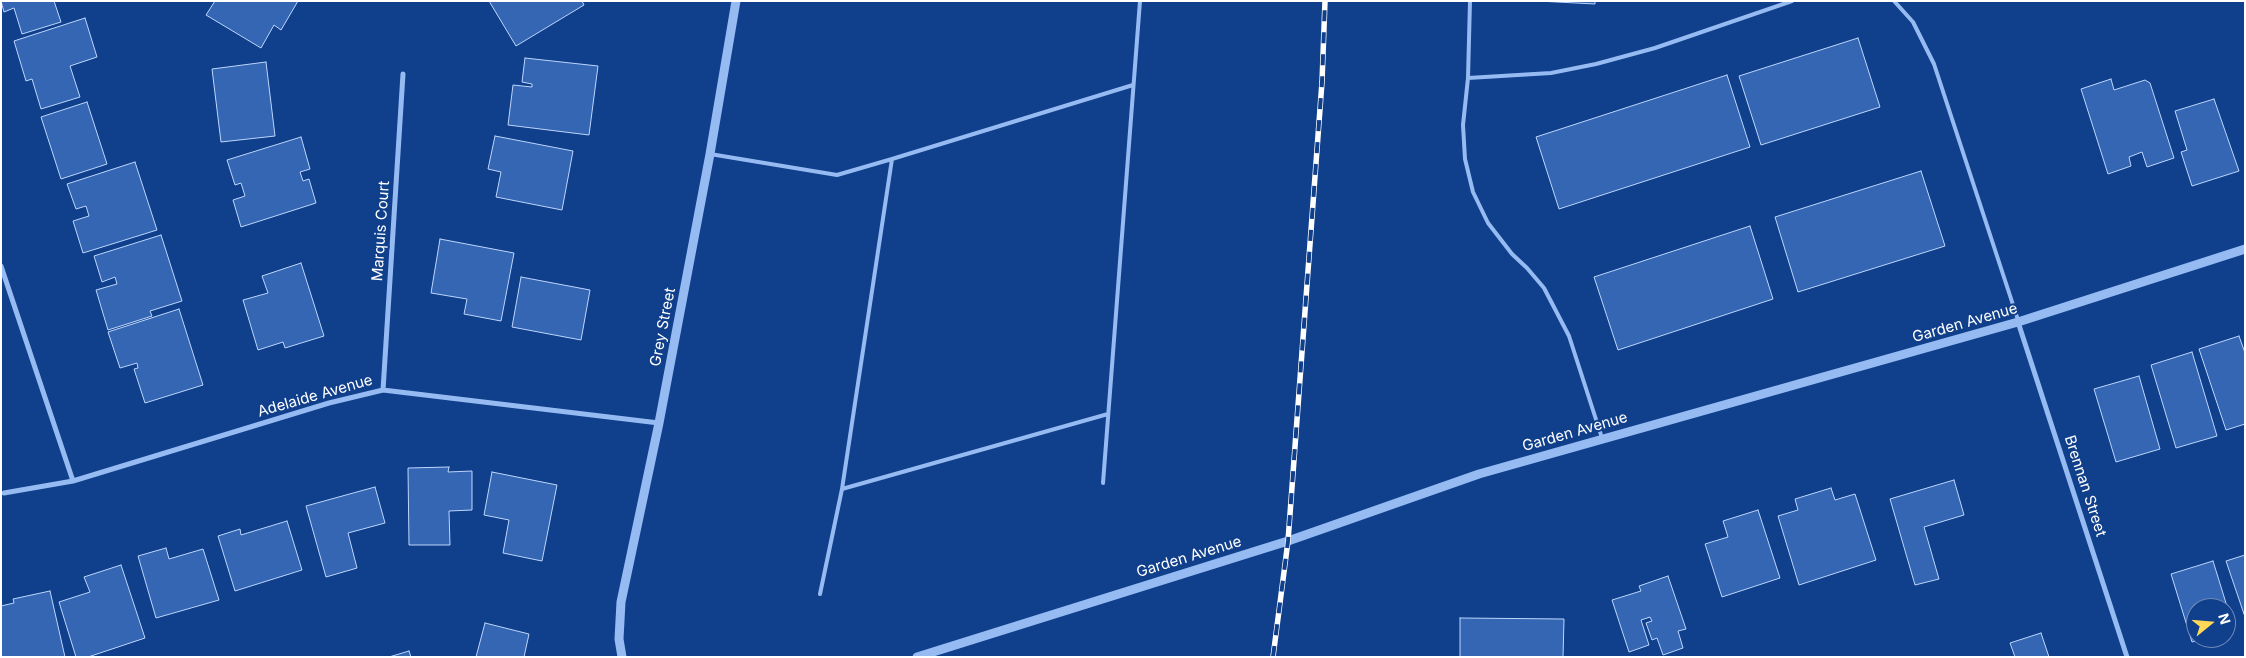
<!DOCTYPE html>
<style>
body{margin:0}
#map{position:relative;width:2246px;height:658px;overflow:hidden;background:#103f8b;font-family:Inter,sans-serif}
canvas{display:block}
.frame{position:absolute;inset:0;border:2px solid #fff;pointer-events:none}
.north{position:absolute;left:2186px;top:598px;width:50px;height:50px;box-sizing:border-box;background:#103f8b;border:1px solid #708cb9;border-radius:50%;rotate:73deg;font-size:14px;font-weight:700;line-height:20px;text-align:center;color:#fff}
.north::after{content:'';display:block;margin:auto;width:18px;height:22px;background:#ffd857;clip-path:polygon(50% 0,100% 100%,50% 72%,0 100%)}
</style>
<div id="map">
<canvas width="2246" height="658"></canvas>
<div class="frame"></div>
<div class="north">N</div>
</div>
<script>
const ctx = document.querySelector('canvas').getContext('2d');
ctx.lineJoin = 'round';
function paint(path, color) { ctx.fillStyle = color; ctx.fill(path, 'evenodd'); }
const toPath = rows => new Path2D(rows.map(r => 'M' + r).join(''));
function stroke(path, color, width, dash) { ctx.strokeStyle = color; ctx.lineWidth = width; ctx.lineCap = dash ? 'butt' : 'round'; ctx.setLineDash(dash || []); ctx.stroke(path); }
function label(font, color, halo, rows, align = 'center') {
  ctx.font = font + ' Inter,sans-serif'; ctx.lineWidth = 4; ctx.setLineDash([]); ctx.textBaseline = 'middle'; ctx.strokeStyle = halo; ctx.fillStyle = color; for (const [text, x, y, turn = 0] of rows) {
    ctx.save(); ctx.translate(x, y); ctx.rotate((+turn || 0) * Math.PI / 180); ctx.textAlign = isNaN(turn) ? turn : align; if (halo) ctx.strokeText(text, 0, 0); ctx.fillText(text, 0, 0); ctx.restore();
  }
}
const building = toPath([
 [1,1,54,1,61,22,22,34,14,8,4,12,1,1],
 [215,1,298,1,281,30,274,25,261,48,206,15,215,1],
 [489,1,582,1,584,5,516,46,489,1],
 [1538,1,1595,1,1595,4,1538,1],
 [85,18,97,57,70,66,80,97,41,109,32,79,26,81,14,41,85,18],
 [1858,38,1880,107,1761,145,1739,76,1858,38],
 [525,58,598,66,589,135,508,125,513,85,532,87,532,84,522,82,525,58],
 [266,62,275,136,221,142,212,69,266,62],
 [1727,75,1750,147,1559,209,1536,137,1727,75],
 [2111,79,2114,90,2145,80,2150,83,2174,158,2147,167,2142,152,2129,157,2131,166,2108,174,2081,89,2111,79],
 [2214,99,2239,171,2192,186,2181,152,2187,150,2175,111,2214,99],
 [87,102,107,164,61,179,41,117,87,102],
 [495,136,573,151,562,210,496,197,501,172,488,169,495,136],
 [301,137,310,169,300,172,303,181,309,179,316,203,241,227,233,200,245,196,241,183,235,185,227,160,301,137],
 [135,162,157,230,83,253,73,221,89,216,86,206,76,209,67,184,135,162],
 [1921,171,1945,246,1798,292,1775,217,1921,171],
 [1750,226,1773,299,1618,350,1594,277,1750,226],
 [161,235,182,301,150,311,152,316,108,330,96,290,117,284,115,277,102,282,94,256,161,235],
 [440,239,514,253,501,321,464,314,467,299,431,293,440,239],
 [301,263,324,336,285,348,283,342,258,350,243,300,268,293,262,276,301,263],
 [521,277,590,290,581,340,512,327,521,277],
 [179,309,203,385,145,403,134,369,138,368,137,363,120,368,108,332,179,309],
 [2239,336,2245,353,2245,424,2226,430,2199,349,2239,336],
 [2192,352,2217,436,2176,448,2151,365,2192,352],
 [2139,376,2160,449,2116,462,2094,389,2139,376],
 [449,467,448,472,472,471,472,510,449,511,450,545,409,545,408,468,449,467],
 [492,472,557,485,542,561,503,553,509,520,484,515,492,472],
 [1954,480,1964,515,1924,527,1939,579,1915,585,1890,499,1954,480],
 [375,487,385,523,348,533,357,568,326,577,306,506,375,487],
 [1831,488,1835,500,1855,494,1876,560,1799,585,1778,516,1798,510,1795,499,1831,488],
 [1758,510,1780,578,1722,597,1705,544,1728,537,1723,521,1758,510],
 [287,521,302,570,235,591,218,536,240,529,241,535,287,521],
 [166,548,169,559,203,549,219,600,156,618,138,556,166,548],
 [2245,555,2245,617,2226,561,2245,555],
 [2213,561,2234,629,2226,632,2226,608,2196,608,2196,638,2206,638,2192,642,2171,574,2213,561],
 [121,565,145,638,88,657,76,657,59,602,90,592,84,577,121,565],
 [1668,576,1686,629,1678,631,1683,648,1663,655,1657,638,1652,640,1646,623,1652,621,1650,617,1641,620,1649,645,1629,652,1612,600,1641,591,1639,586,1668,576],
 [50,591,65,657,1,657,1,606,14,603,13,599,50,591],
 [1460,618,1564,619,1563,657,1460,657,1460,618],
 [485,623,529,634,524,657,476,657,485,623],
 [2041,633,2049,657,2015,657,2010,643,2041,633],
 [409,651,411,657,389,657,409,651]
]);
const service = toPath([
 [1470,1,1468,78,1463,125,1465,159,1473,192,1488,223,1512,254,1527,268,1544,288,1569,336,1602,438],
 [1894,1,1913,22,1934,64,2018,320],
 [1468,78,1551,73,1596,64,1655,48,1792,1],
 [710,154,837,175,892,159,842,489,820,594],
 [892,159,1133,85],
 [1103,483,1140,1],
 [842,489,1108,414]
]);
const minor = toPath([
 [1,266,73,481],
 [2018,322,2127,657],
 [383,390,403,74],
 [4,493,73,481,329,403,383,390,659,423]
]);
const tertiary = toPath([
 [622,657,619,639,621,602,659,423,710,154,736,1],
 [917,657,1288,541,1479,474,2018,322,2245,249]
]);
const rail = toPath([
 [1273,657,1288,541,1322,82,1325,1]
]);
const streetNames = [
 ["Marquis Court",381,231,-86],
 ["Garden Avenue",1965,323,-16],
 ["Grey Street",663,327,-79],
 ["Adelaide Avenue",315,396,-16],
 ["Garden Avenue",1575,432,-16],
 ["Brennan Street",2085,486,72],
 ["Garden Avenue",1189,557,-17]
];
paint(building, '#3466b3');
stroke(building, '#bdd6fd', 1);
stroke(service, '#96bbf2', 4);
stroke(minor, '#96bbf2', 5);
stroke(tertiary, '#96bbf2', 9);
stroke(rail, '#fff', 5.5);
stroke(rail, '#103f8b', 4, [11]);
label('15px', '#fff', '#103f8b', streetNames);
</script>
